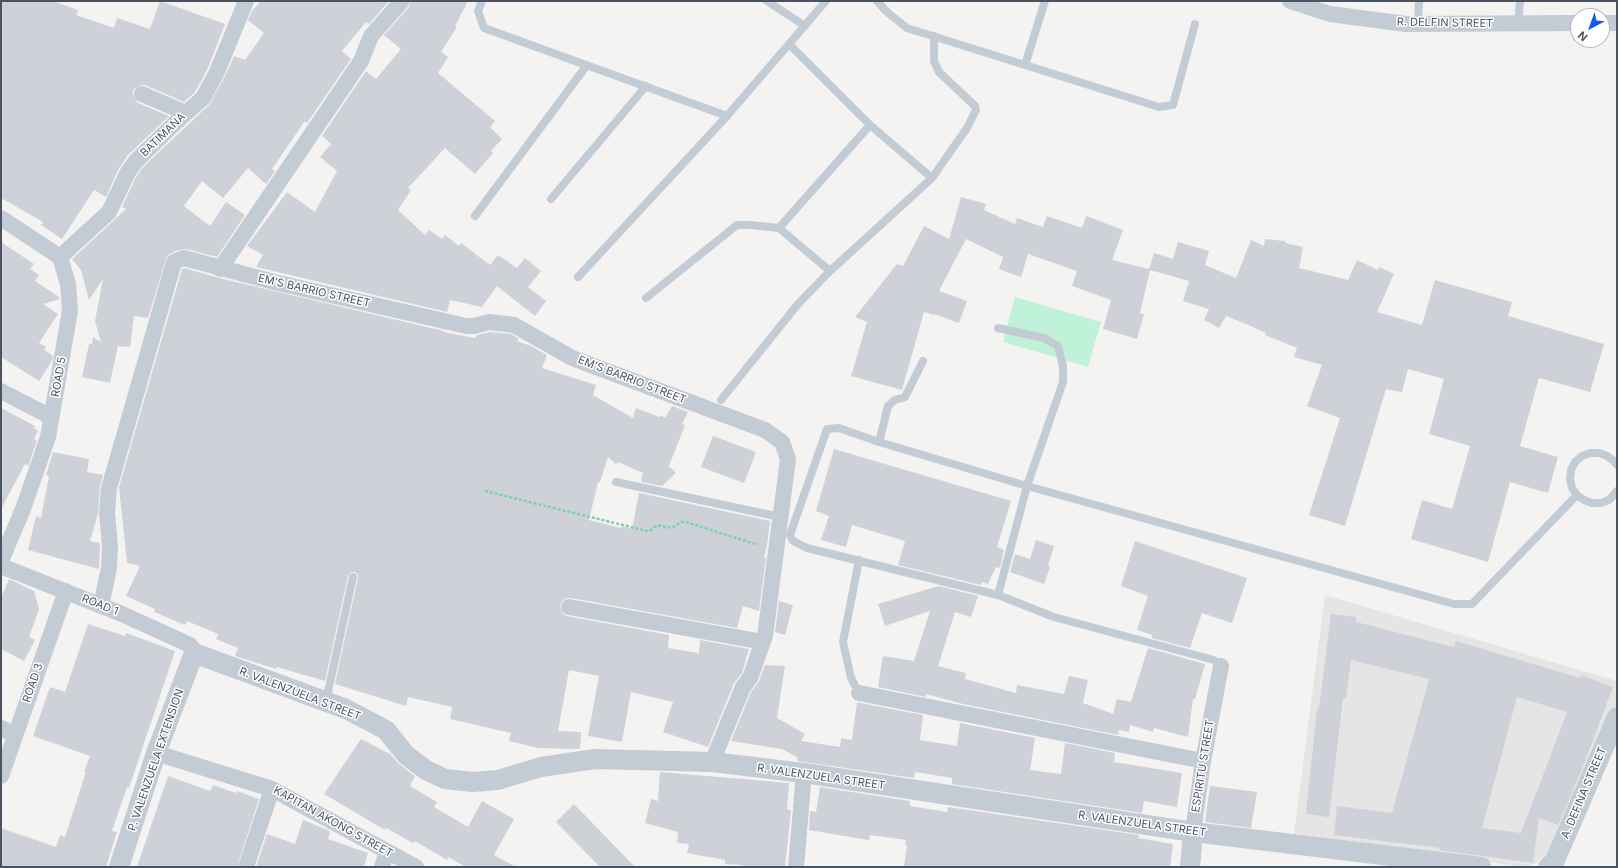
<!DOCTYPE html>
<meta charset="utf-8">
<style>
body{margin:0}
#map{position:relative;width:1618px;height:868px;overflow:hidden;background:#f5f3f2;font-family:Inter,sans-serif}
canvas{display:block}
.frame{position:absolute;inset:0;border:2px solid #495361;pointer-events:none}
.north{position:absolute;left:1570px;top:8px;width:40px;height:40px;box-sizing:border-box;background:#fff;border:1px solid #b6bac0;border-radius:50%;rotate:221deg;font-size:11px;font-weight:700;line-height:16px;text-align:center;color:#495361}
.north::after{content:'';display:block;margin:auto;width:14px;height:18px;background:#125bef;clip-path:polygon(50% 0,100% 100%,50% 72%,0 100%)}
</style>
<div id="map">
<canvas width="1618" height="868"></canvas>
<div class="frame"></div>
<div class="north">N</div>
</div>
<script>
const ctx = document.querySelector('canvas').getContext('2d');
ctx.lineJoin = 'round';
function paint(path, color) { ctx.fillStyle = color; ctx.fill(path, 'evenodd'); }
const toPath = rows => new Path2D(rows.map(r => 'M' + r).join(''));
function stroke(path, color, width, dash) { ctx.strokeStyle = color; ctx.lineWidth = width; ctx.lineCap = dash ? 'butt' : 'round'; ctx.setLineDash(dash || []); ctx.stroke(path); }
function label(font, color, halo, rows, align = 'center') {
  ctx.font = font + ' Inter,sans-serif'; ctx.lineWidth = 3; ctx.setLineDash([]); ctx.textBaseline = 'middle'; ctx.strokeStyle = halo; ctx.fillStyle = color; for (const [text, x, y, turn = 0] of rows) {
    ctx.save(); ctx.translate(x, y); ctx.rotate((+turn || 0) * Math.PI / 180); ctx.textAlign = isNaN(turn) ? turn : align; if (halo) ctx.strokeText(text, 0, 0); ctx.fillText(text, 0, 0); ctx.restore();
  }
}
const education = toPath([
 [1325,595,1617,681,1617,703,1548,853,1535,864,1522,867,1294,834]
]);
const green = toPath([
 [1015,297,1101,322,1088,367,1003,342]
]);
const building = toPath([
 [1,1,53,1,78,10,76,15,114,28,117,18,150,29,160,1,225,24,208,68,195,92,184,102,145,85,141,85,133,90,133,95,138,103,169,116,128,155,119,168,106,197,94,190,62,239,41,225,43,222,1,198],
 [261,1,389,1,369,24,366,22,342,51,351,59,307,123,305,121,272,169,275,171,266,184,248,168,223,198,202,181,184,206,210,226,226,202,245,215,217,257,186,249,175,251,167,256,148,318,134,316,130,347,118,346,110,383,82,377,89,344,92,344,93,337,101,342,95,321,103,279,89,300,81,270,72,259,126,209,122,207,136,177,143,167,209,105,225,76,234,56,245,60,264,33,248,20,252,11],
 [411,1,468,1,455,26,457,27,441,52,448,57,438,73,495,121,490,127,502,139,491,151,493,153,475,174,445,148,408,188,411,190,398,210,425,235,429,230,442,239,445,235,459,246,461,243,490,265,498,255,517,268,525,258,541,271,528,287,546,301,535,316,497,286,482,307,450,300,447,312,256,267,263,255,247,246,287,192,315,212,337,171,320,157,331,144,322,136,366,71,376,79,401,49,384,35,409,7],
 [961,197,986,204,984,210,1015,224,1017,218,1043,227,1047,216,1082,228,1086,216,1123,230,1112,260,1149,269,1154,253,1173,259,1178,242,1209,251,1205,265,1236,278,1251,240,1264,246,1265,239,1285,241,1285,243,1303,247,1299,268,1348,280,1357,260,1378,270,1379,267,1394,274,1377,312,1422,325,1435,280,1512,302,1508,316,1604,344,1590,392,1539,378,1520,446,1558,457,1548,493,1510,482,1488,562,1411,539,1422,500,1452,509,1470,446,1429,434,1444,379,1408,369,1402,392,1386,389,1345,526,1309,515,1340,418,1307,406,1322,365,1294,357,1297,348,1265,335,1266,333,1246,324,1226,316,1219,328,1204,320,1209,309,1183,301,1189,281,1150,270,1140,313,1144,314,1137,339,1103,329,1111,300,1072,286,1077,271,1028,254,1021,277,999,269,1003,257,966,239,939,291,967,301,959,323,934,314,934,315,924,312,902,390,851,376,867,322,855,317,897,264,903,266,924,226,949,239],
 [1,242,34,264,30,269,39,275,35,281,59,297,60,299,43,304,58,314,39,343,46,347,44,350,53,356,52,361,39,381,1,357],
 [184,268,219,278,444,331,443,332,475,338,477,335,490,332,511,334,519,339,517,341,531,346,547,355,542,368,596,385,593,395,633,418,636,408,659,417,660,415,665,418,672,406,688,412,682,424,685,425,669,466,676,473,662,486,641,482,643,473,618,462,616,464,608,457,600,482,598,482,589,520,621,528,622,526,632,529,639,493,770,521,767,545,764,557,766,558,759,611,743,606,737,628,571,598,566,598,562,601,560,606,563,614,567,616,669,635,668,648,699,653,700,640,749,649,742,673,734,683,708,747,663,732,673,702,631,692,622,742,588,736,599,676,569,670,558,731,581,732,580,749,538,748,509,741,511,733,450,719,452,707,408,697,406,706,335,684,358,578,358,575,355,572,351,572,348,576,325,681,277,667,276,669,235,656,238,648,216,639,218,634,187,621,185,625,154,612,155,609,126,596,140,566,127,563,119,487,182,269],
 [1,408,35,426,34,428,38,431,34,439,37,441,28,466,25,464,1,509],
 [713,436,756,452,744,483,701,467],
 [834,449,1011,501,997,547,1004,550,1000,568,996,567,988,584,982,582,981,585,898,565,905,541,852,525,846,547,821,540,829,516,816,511],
 [53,452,89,459,87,472,103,475,100,487,98,514,90,541,100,543,99,569,28,550,36,516,41,518,49,476,46,475],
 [1036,540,1054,546,1048,566,1050,567,1044,584,1010,572,1015,554,1030,559],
 [1135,541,1247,578,1232,623,1202,613,1190,648,1152,638,1152,635,1137,630,1148,596,1121,586],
 [9,579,34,591,39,609,29,637,35,640,24,661,1,649,1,598],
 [939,586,978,596,971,617,955,612,938,666,966,673,965,679,1016,693,1017,685,1064,694,1069,676,1088,680,1083,703,1113,714,1117,699,1131,702,1148,648,1205,664,1195,699,1193,699,1188,737,1154,728,1153,732,1130,725,1129,732,1119,730,1118,735,963,704,926,694,926,697,878,687,883,656,914,661,930,611,885,626,878,604],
 [779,601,793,605,785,635,775,632],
 [1331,614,1356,617,1356,622,1454,647,1456,641,1580,678,1581,675,1613,687,1582,769,1558,825,1539,818,1533,863,1439,850,1440,848,1334,835,1337,806,1392,813,1429,679,1351,660,1346,698,1343,698,1329,817,1306,814,1317,709,1319,709],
 [1517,697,1567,712,1521,833,1482,828],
 [88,624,125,636,126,633,175,651,129,788,127,787,112,831,117,832,106,867,1,867,1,828,56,847,60,835,65,837,86,772,84,772,90,756,33,736,50,687,65,692],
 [765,665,785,666,777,718,805,734,801,741,840,747,841,738,852,740,857,702,860,703,923,715,920,740,957,746,960,723,1035,738,1030,770,1061,774,1065,743,1115,753,1114,762,1182,773,1177,807,1144,801,1142,813,952,784,952,778,915,772,914,778,797,761,797,757,782,749,731,741,751,692,759,681],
 [361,739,390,754,399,764,415,776,410,786,437,802,434,807,468,827,482,801,514,819,494,855,516,867,466,867,448,857,447,860,415,841,413,843,386,828,385,830,324,794],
 [660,772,789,783,787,809,791,810,785,867,743,867,743,865,725,864,725,860,687,853,689,844,677,843,678,832,645,823,651,799,658,801],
 [168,776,210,791,213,785,236,793,237,791,259,799,237,867,137,867],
 [1210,786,1257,792,1251,828,1205,822],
 [820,787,910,801,910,806,947,812,948,807,1139,835,1138,838,1173,844,1170,867,904,867,907,845,905,845,906,840,870,835,869,840,809,830,810,811,816,812],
 [574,804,635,867,600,867,556,822],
 [303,820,330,831,328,839,368,853,364,867,256,867,267,834,295,844]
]);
const path = toPath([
 [485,491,647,531,650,531,657,525,672,528,681,522,686,522,758,545]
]);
const service = toPath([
 [482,1,478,11,484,28,727,116],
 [767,1,805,26],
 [877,1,887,12,907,28,1159,107,1173,105,1195,24],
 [1418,24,1419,1],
 [1518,24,1520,1],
 [789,44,870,125,932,178],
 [1025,65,1045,1],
 [551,199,646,86],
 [475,216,587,65],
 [779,228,870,125],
 [578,277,727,116,826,1],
 [646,298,737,225,750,225,779,228,830,271],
 [998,328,1044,338,1058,346,1063,366,1063,382,1027,486,998,595,1054,617,1214,660,1221,666],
 [721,400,798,304,830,271,932,178,967,128,976,110,975,106,939,72,934,61,934,36],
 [879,442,888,406,895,400,905,397,923,361],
 [1617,465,1614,461,1607,456,1599,453,1590,453,1582,456,1575,462,1571,470,1570,479,1572,488,1577,495,1584,500,1592,503,1601,503,1609,500,1617,491],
 [616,482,780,517],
 [859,560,843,642,851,678,859,693],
 [998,595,807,548,793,541,790,535,827,429,839,428,879,442,1027,486,1454,604,1472,604,1577,495],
 [326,701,353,577]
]);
const minor = toPath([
 [1290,1,1330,14,1406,24,1578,23],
 [1602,23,1617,23],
 [142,94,186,113],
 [1,218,60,257,68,284,70,311,48,437,23,509,1,561],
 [60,257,109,212,128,172,136,161,176,122,203,98,217,72,246,1],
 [220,269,361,61,371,36,402,1],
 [1,391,51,417],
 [1,566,122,614,190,645,193,649,194,653],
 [101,606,109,568,110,546,107,513,109,488,174,262,178,260,184,258,274,282,466,326,474,326,489,322,514,325,572,358,765,430,782,442,788,459,765,636,750,678,743,687,712,762],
 [569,607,763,642],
 [859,693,1203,761],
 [1,728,15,735],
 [156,753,272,789,416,867],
 [1,776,66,591],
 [1193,832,1203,761,1221,666],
 [246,867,272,789],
 [382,867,387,852],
 [796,867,804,773]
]);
const tertiary = toPath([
 [119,867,156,753,194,653,346,709,386,730,406,755,426,770,445,779,473,782,498,780,541,767,595,759,712,762,804,773,1193,832,1481,867],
 [1190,867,1193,832],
 [1548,867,1554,862,1563,842,1617,717]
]);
const streetNames = [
 ["R. DELFIN STREET",1445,23,1],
 ["BATIMANA",163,135,-44],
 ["EM’S BARRIO STREET",314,291,13],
 ["ROAD 5",59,377,-80],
 ["EM’S BARRIO STREET",632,380,21],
 ["ROAD 1",100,605,22],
 ["ROAD 3",33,683,-71],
 ["R. VALENZUELA STREET",300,694,21],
 ["P. VALENZUELA EXTENSION",156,760,-71],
 ["ESPIRITU STREET",1203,766,-81],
 ["R. VALENZUELA STREET",821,777,8],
 ["A. DEFINA STREET",1584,793,-67],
 ["KAPITAN AKONG STREET",333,822,29],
 ["R. VALENZUELA STREET",1142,824,8]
];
paint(education, '#e6e4e4');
paint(green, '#c0f2d9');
paint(building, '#ced1d8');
stroke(path, '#76d3af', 2.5, [3, 2]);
stroke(service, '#c3cbd4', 8);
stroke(minor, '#c3cbd4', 16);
stroke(tertiary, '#c3cbd4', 20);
label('11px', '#495361', '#fff', streetNames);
</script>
